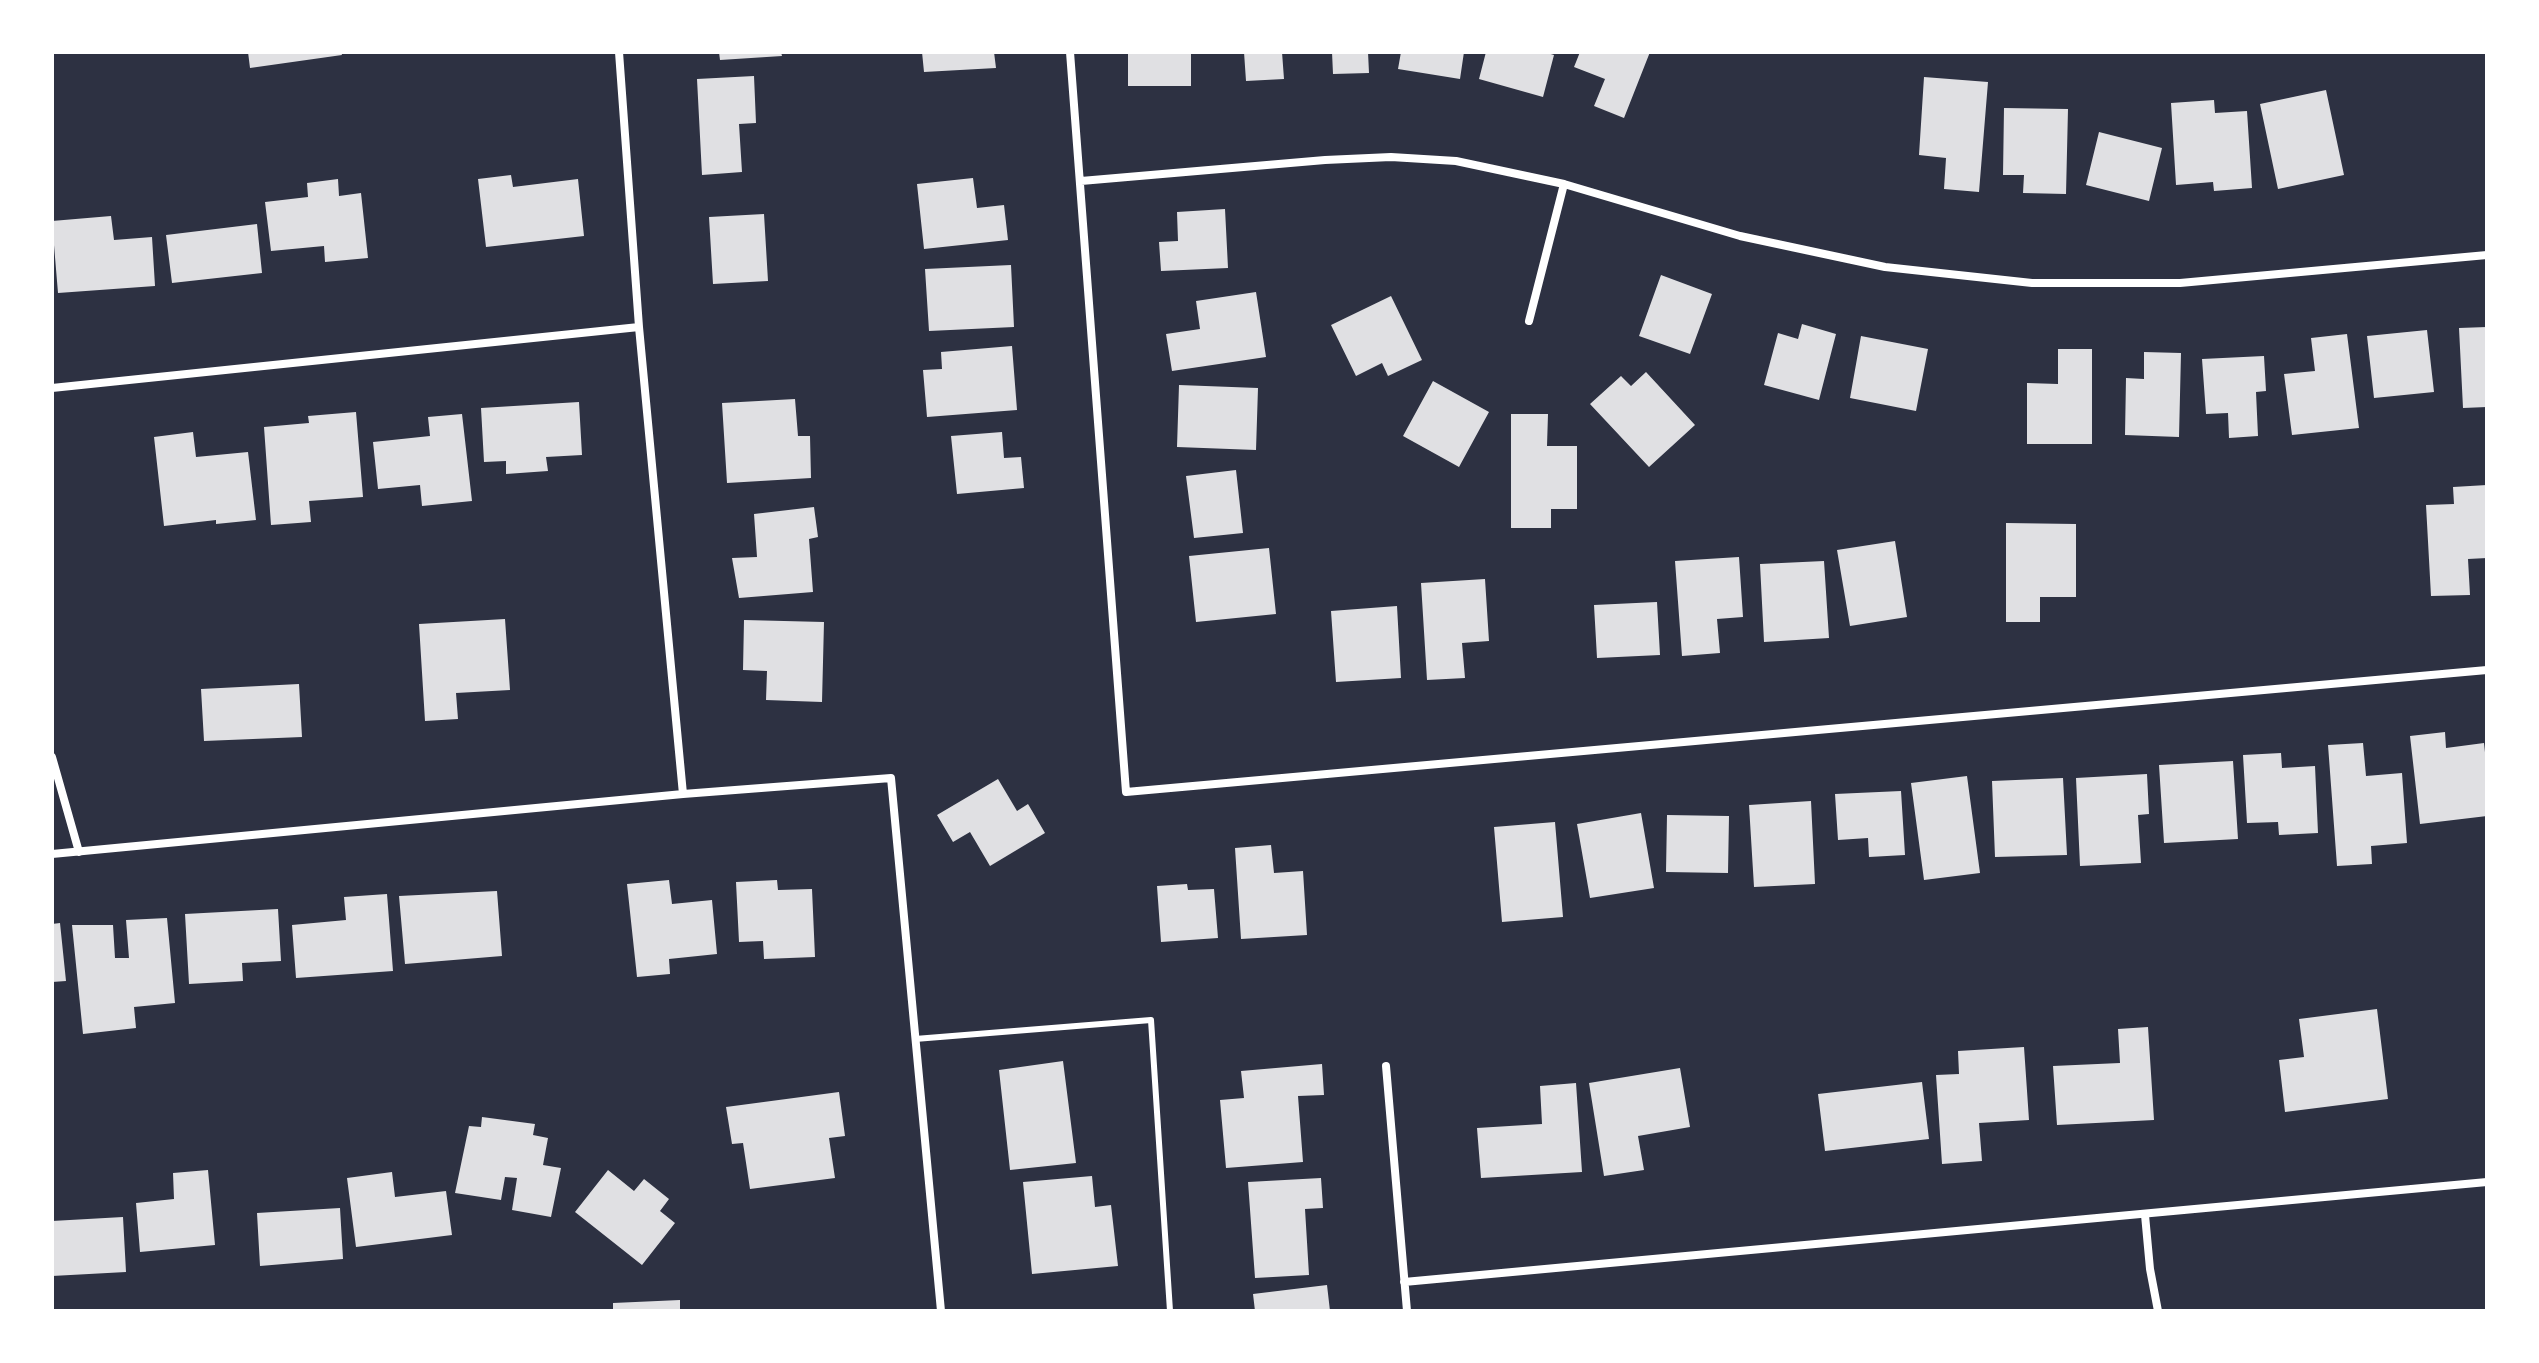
<!DOCTYPE html>
<style>
body{margin:0}
#map{position:relative;width:2539px;height:1363px;overflow:hidden;background:#2d3142;font-family:Figtree,sans-serif}
canvas{display:block}
.frame{position:absolute;inset:0;border:54px solid #fff;pointer-events:none}
</style>
<div id="map">
<canvas width="2539" height="1363"></canvas>
<div class="frame"></div>
</div>
<script>
const ctx = document.querySelector('canvas').getContext('2d');
ctx.lineJoin = 'round';
function paint(path, color) { ctx.fillStyle = color; ctx.fill(path, 'evenodd'); }
const toPath = rows => new Path2D(rows.map(r => 'M' + r).join(''));
function stroke(path, color, width, dash) { ctx.strokeStyle = color; ctx.lineWidth = width; ctx.lineCap = dash ? 'butt' : 'round'; ctx.setLineDash(dash || []); ctx.stroke(path); }
const building = toPath([
 [248,52,341,52,342,55,250,68],
 [719,52,781,52,782,56,720,60],
 [922,52,994,52,996,68,924,72],
 [1128,52,1191,52,1191,86,1128,86],
 [1244,52,1282,52,1284,79,1246,81],
 [1332,52,1368,52,1369,73,1333,74],
 [1401,52,1464,52,1460,79,1398,69],
 [1486,52,1544,52,1554,55,1543,97,1479,79],
 [1580,52,1650,52,1624,118,1594,106,1605,79,1574,67],
 [754,76,756,123,739,124,742,172,702,175,697,79],
 [1924,77,1988,82,1979,192,1944,189,1946,158,1919,155],
 [2326,90,2344,175,2278,189,2260,104],
 [2214,100,2215,113,2247,111,2252,188,2214,191,2213,182,2176,185,2171,103],
 [2004,108,2068,109,2066,194,2023,193,2024,175,2003,175],
 [2099,132,2162,148,2149,201,2086,185],
 [511,175,513,187,578,179,584,236,486,247,478,179],
 [973,178,977,208,1004,205,1008,240,924,249,917,184],
 [338,179,339,196,361,193,368,258,325,262,324,246,271,251,265,202,308,197,307,183],
 [1225,209,1228,268,1161,271,1159,242,1178,241,1177,212],
 [764,214,768,281,713,284,709,217],
 [111,216,114,240,152,237,155,286,58,293,52,221],
 [257,224,262,273,172,283,166,235],
 [1011,265,1014,327,929,331,925,269],
 [1661,275,1712,294,1690,354,1639,336],
 [1256,292,1266,357,1172,371,1166,334,1200,329,1196,301],
 [1391,296,1422,360,1388,376,1382,363,1356,376,1331,325],
 [1802,324,1836,334,1819,400,1764,385,1778,333,1798,339],
 [2487,327,2487,407,2463,408,2459,328],
 [2427,330,2434,392,2374,398,2367,336],
 [2347,334,2359,428,2292,435,2284,374,2315,371,2311,338],
 [1861,336,1928,349,1916,411,1850,398],
 [1012,346,1017,410,927,417,923,370,942,369,941,352],
 [2058,349,2092,349,2092,444,2027,444,2027,383,2058,384],
 [2144,352,2181,353,2179,437,2125,435,2126,378,2144,379],
 [2264,356,2266,391,2256,392,2258,436,2229,438,2228,413,2206,414,2202,359],
 [1646,372,1695,425,1649,467,1590,404,1621,376,1631,386],
 [1433,381,1489,412,1459,467,1403,436],
 [1179,385,1258,388,1256,450,1177,447],
 [795,399,798,436,810,436,811,478,727,483,722,403],
 [579,402,582,455,546,457,548,471,506,474,506,461,484,462,481,408],
 [356,412,363,497,309,501,311,522,271,525,264,427,309,423,308,416],
 [462,414,472,501,422,506,420,485,378,489,373,442,430,436,428,417],
 [1511,414,1548,414,1547,446,1577,446,1577,509,1551,509,1551,528,1511,528],
 [193,432,196,457,248,452,256,520,216,524,216,520,164,526,154,437],
 [1002,432,1004,458,1021,457,1024,488,957,494,951,436],
 [1236,470,1243,533,1194,538,1186,476],
 [2487,485,2487,558,2468,559,2470,595,2431,596,2426,505,2454,504,2453,487],
 [814,507,818,537,809,539,813,592,739,598,732,558,757,557,754,514],
 [2006,523,2076,524,2076,597,2040,597,2040,622,2006,622],
 [1895,541,1907,617,1850,626,1837,550],
 [1269,548,1276,614,1196,622,1189,556],
 [1739,557,1743,617,1717,619,1720,653,1682,656,1675,561],
 [1824,561,1829,638,1764,642,1760,564],
 [1485,579,1489,641,1462,643,1465,678,1427,680,1421,583],
 [1657,602,1660,655,1597,658,1594,605],
 [1397,606,1401,678,1336,682,1331,611],
 [505,619,510,690,456,693,458,719,425,721,419,624],
 [744,620,824,622,822,702,766,700,767,671,743,670],
 [299,684,302,737,204,741,201,689],
 [2445,732,2446,748,2484,743,2487,771,2487,816,2420,824,2410,736],
 [2363,743,2366,776,2402,773,2407,843,2371,846,2372,864,2337,866,2328,745],
 [2281,753,2282,768,2315,766,2318,833,2279,835,2278,822,2247,823,2243,755],
 [2233,761,2238,839,2164,843,2159,765],
 [2147,774,2149,814,2138,815,2141,863,2080,866,2076,778],
 [1967,776,1980,873,1924,880,1911,783],
 [2063,778,2067,855,1995,857,1992,781],
 [998,779,1017,811,1028,804,1045,833,990,866,970,832,953,842,937,815],
 [1901,791,1905,855,1869,857,1868,838,1838,840,1835,794],
 [1811,801,1815,884,1754,887,1749,805],
 [1641,813,1654,888,1590,898,1577,824],
 [1667,815,1729,816,1728,873,1666,872],
 [1555,822,1563,917,1502,922,1494,827],
 [1271,845,1274,873,1303,871,1307,935,1241,939,1235,848],
 [669,880,672,904,712,900,717,954,669,959,670,974,637,977,627,884],
 [777,880,778,890,812,889,815,957,764,959,763,941,739,942,736,882],
 [1187,884,1188,890,1214,889,1218,938,1161,942,1157,886],
 [497,891,502,956,405,964,399,896],
 [387,894,393,971,296,978,292,925,346,920,344,897],
 [278,909,281,961,242,963,243,981,189,984,185,914],
 [167,918,175,1003,134,1007,136,1028,83,1034,72,925,113,925,115,958,129,958,126,920],
 [60,923,66,981,52,982,52,924],
 [2377,1009,2388,1099,2285,1112,2279,1060,2304,1057,2299,1019],
 [2148,1027,2154,1120,2057,1125,2053,1066,2120,1063,2118,1029],
 [2024,1047,2029,1120,1979,1123,1982,1161,1942,1164,1936,1075,1959,1074,1958,1051],
 [1063,1061,1076,1163,1010,1170,999,1070],
 [1322,1064,1324,1095,1298,1096,1303,1162,1226,1168,1220,1100,1244,1098,1241,1071],
 [1680,1068,1690,1127,1638,1136,1644,1170,1604,1176,1589,1083],
 [1922,1082,1929,1139,1825,1151,1818,1094],
 [1576,1083,1582,1172,1481,1178,1477,1128,1542,1124,1540,1086],
 [839,1092,845,1136,829,1138,835,1178,750,1189,743,1143,732,1144,726,1107],
 [482,1117,535,1124,533,1135,548,1138,543,1165,561,1168,551,1217,512,1210,517,1178,505,1177,501,1200,455,1193,469,1126,481,1127],
 [208,1170,215,1245,140,1252,136,1203,174,1199,173,1173],
 [608,1170,634,1191,644,1179,669,1199,660,1211,675,1223,642,1265,575,1212],
 [392,1172,395,1197,446,1191,452,1235,356,1247,347,1178],
 [1092,1176,1095,1207,1111,1205,1118,1266,1032,1274,1023,1182],
 [1321,1178,1323,1208,1305,1209,1309,1275,1255,1278,1248,1182],
 [340,1208,343,1259,260,1266,257,1213],
 [123,1217,126,1272,52,1276,52,1221],
 [1327,1285,1330,1311,1255,1311,1253,1294],
 [680,1300,680,1311,613,1311,613,1303]
]);
const service = toPath([
 [915,1039,1151,1020,1170,1311]
]);
const minor = toPath([
 [619,52,639,327,683,794],
 [1070,52,1126,792,2487,670],
 [1081,181,1325,160,1391,157,1456,161,1564,184,1740,236,1885,267,2032,283,2180,283,2487,255],
 [1529,321,1564,184],
 [52,388,639,327],
 [52,757,79,852],
 [52,854,683,794,891,778,941,1311],
 [1386,1066,1407,1311],
 [2145,1215,2150,1269,2158,1311],
 [1404,1282,2487,1182]
]);
paint(building, '#e0e0e3');
stroke(service, '#fff', 6);
stroke(minor, '#fff', 8);
</script>
